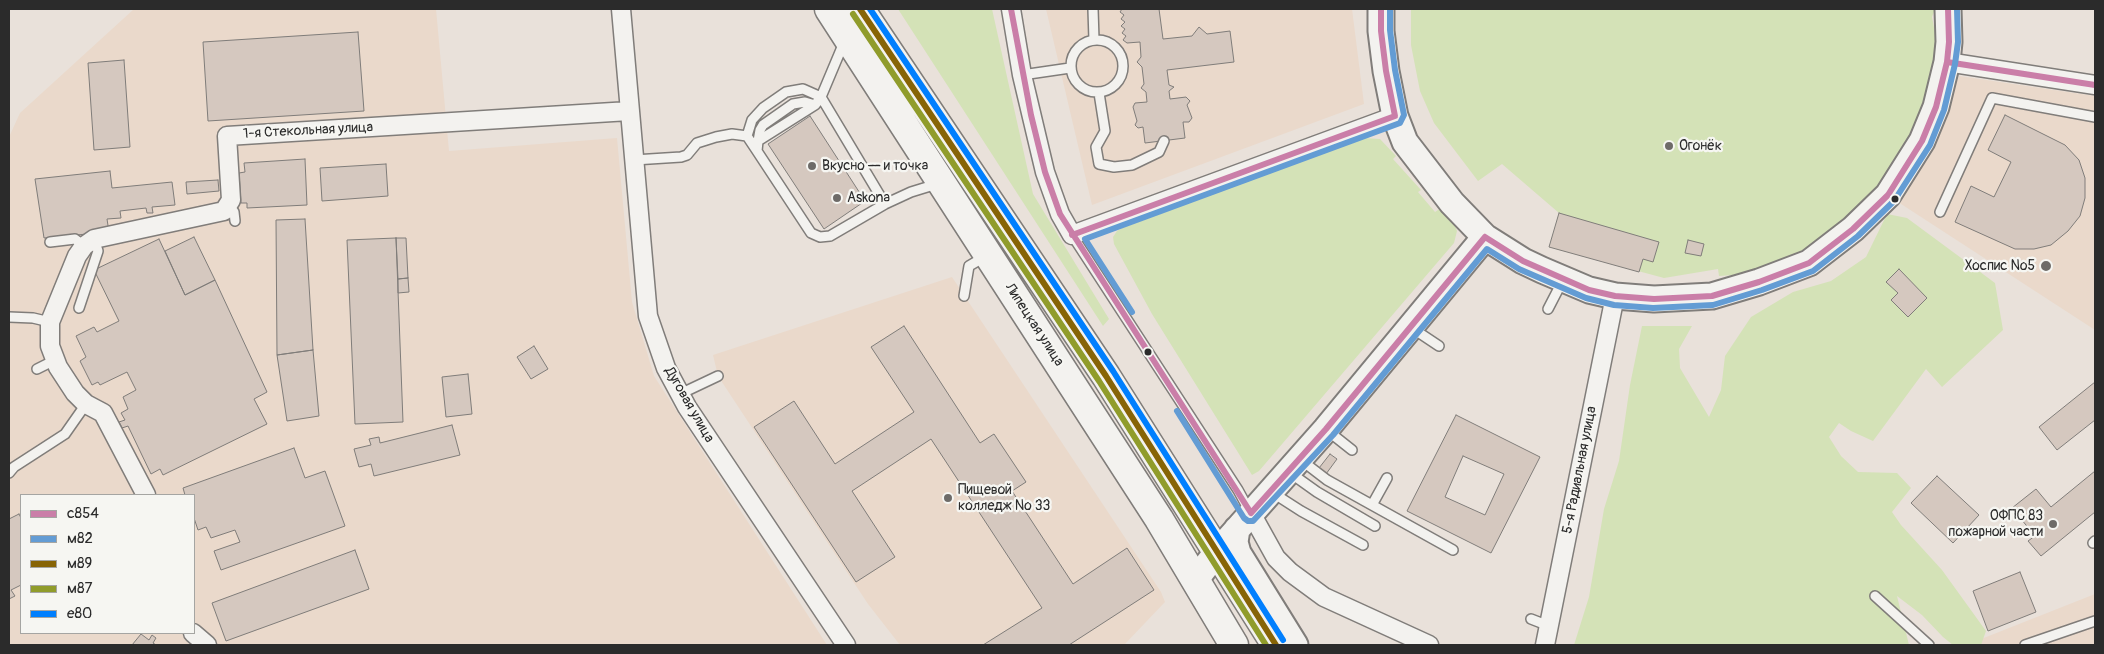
<!DOCTYPE html>
<meta charset="utf-8">
<style>
body{margin:0}
#map{position:relative;width:2104px;height:654px;overflow:hidden;background:#e9e1da;font-family:Pangolin,sans-serif}
canvas{display:block}
.frame{position:absolute;inset:0;border:10px solid #2b2b2b;pointer-events:none}
.legend{position:absolute;left:20px;top:494px;width:175px;height:140px;box-sizing:border-box;background:#f6f6f2;border:1px solid #a5a5a2;margin:0;padding:6px 9px;list-style:none;font-size:15px;color:#2b2b2b}
.legend li{display:flex;align-items:center;gap:10px;height:25px}
.legend b{width:25px;border:1px solid #a5a5a2}
</style>
<div id="map">
<canvas width="2104" height="654"></canvas>
<div class="frame"></div>
<ul class="legend">
<li><b style="height:6px;background:#ca7ea8"></b>с854</li>
<li><b style="height:6px;background:#639cd4"></b>м82</li>
<li><b style="height:6px;background:#876406"></b>м89</li>
<li><b style="height:6px;background:#909c2b"></b>м87</li>
<li><b style="height:6px;background:#007ffe"></b>е80</li>
</ul>
</div>
<script>
const ctx = document.querySelector('canvas').getContext('2d');
ctx.lineJoin = 'round';
function paint(path, color) { ctx.fillStyle = color; ctx.fill(path, 'evenodd'); }
const toPath = rows => new Path2D(rows.map(r => 'M' + r).join(''));
function stroke(path, color, width, dash) { ctx.strokeStyle = color; ctx.lineWidth = width; ctx.lineCap = dash ? 'butt' : 'round'; ctx.setLineDash(dash || []); ctx.stroke(path); }
function label(font, color, halo, rows, align = 'center') {
  ctx.font = font + ' Pangolin,sans-serif'; ctx.lineWidth = 4.5; ctx.setLineDash([]); ctx.textBaseline = 'middle'; ctx.strokeStyle = halo; ctx.fillStyle = color; for (const [text, x, y, turn = 0] of rows) {
    ctx.save(); ctx.translate(x, y); ctx.rotate((+turn || 0) * Math.PI / 180); ctx.textAlign = isNaN(turn) ? turn : align; if (halo) ctx.strokeText(text, 0, 0); ctx.fillText(text, 0, 0); ctx.restore();
  }
}
const built = toPath([
 [134,9,436,9,449,151,617,138,632,302,654,376,827,645,9,645,9,137,20,113],
 [21,495,194,495,194,633,21,633],
 [1046,9,1352,9,1364,104,1092,205],
 [1959,76,2095,96,2095,330,1898,202,1932,147],
 [952,277,1161,592,1165,602,1124,645,900,645,868,604,718,376,713,355],
 [2095,594,2095,645,1966,645]
]);
const green = toPath([
 [898,9,992,9,1033,194,1109,319,1103,326],
 [1411,9,1935,9,1932,17,1938,48,1933,81,1917,119,1909,150,1861,208,1838,223,1823,242,1748,274,1719,276,1718,269,1664,278,1549,247,1559,213,1502,164,1478,181,1434,123,1420,91,1411,45],
 [1364,138,1380,139,1396,156,1393,159,1421,190,1418,192,1435,212,1441,208,1453,221,1457,231,1454,243,1259,471,1252,475,1152,314,1114,244,1113,237,1117,231,1122,228],
 [1887,214,1907,218,1995,283,2003,330,1942,387,1926,369,1873,441,1851,431,1839,423,1829,437,1841,456,1858,472,1897,473,1911,488,1892,512,1901,525,1942,570,1986,631,1981,645,1953,645,1943,637,1922,615,1897,596,1909,645,1574,645,1589,597,1604,509,1619,461,1630,385,1642,326,1692,326,1679,349,1680,368,1709,417,1721,390,1725,356,1751,317,1793,292,1831,281,1866,257]
]);
const building = toPath([
 [1122,9,1159,9,1163,39,1192,36,1199,27,1207,34,1230,31,1234,62,1167,70,1169,85,1174,87,1169,91,1170,99,1186,97,1190,101,1187,105,1192,118,1189,122,1183,122,1185,138,1145,143,1143,127,1138,128,1135,125,1137,121,1133,107,1135,103,1147,102,1146,92,1141,88,1144,84,1142,67,1137,62,1141,57,1140,42,1127,43,1123,40,1126,36,1122,33,1125,29,1121,26,1125,22,1121,19,1124,15,1120,12,1122,9],
 [358,32,364,111,208,121,203,42,358,32],
 [124,60,130,147,94,150,88,63,124,60],
 [2005,115,2065,145,2079,160,2085,178,2085,198,2080,216,2068,231,2051,245,2034,249,2015,249,1955,222,1971,186,1994,197,2011,162,1988,150,2005,115],
 [810,116,865,201,824,229,768,144,810,116],
 [305,159,307,205,247,208,247,203,241,203,239,173,245,172,244,163,305,159],
 [386,164,388,196,322,201,320,168,386,164],
 [110,171,112,188,172,182,175,205,152,207,153,213,147,213,146,208,120,211,121,218,107,219,109,232,44,238,35,179,110,171],
 [218,180,219,191,187,194,186,182,218,180],
 [1559,213,1659,242,1653,262,1643,259,1639,272,1549,247,1559,213],
 [305,219,313,350,277,355,276,220,305,219],
 [194,237,215,280,185,295,165,251,194,237],
 [396,238,406,238,408,278,398,279,396,238],
 [396,238,403,422,355,424,347,240,396,238],
 [159,239,185,295,215,280,267,392,254,399,267,424,163,475,160,469,151,474,128,426,122,428,119,422,125,420,121,413,128,409,123,397,136,390,127,372,100,385,98,382,92,385,80,361,86,357,76,336,94,327,97,332,119,321,94,270,159,239],
 [1688,240,1704,244,1701,256,1685,253,1688,240],
 [1899,269,1927,298,1908,317,1891,300,1898,293,1886,282,1899,269],
 [408,278,409,292,398,293,398,279,408,278],
 [904,326,980,443,994,434,1026,482,1012,491,1073,584,1127,548,1154,590,1069,645,983,645,1042,608,931,439,852,491,895,557,856,582,754,427,794,401,835,464,914,412,871,347,904,326],
 [534,346,548,369,531,379,517,357,534,346],
 [313,350,319,416,287,421,277,355,313,350],
 [468,374,472,414,446,417,442,377,468,374],
 [2095,382,2095,420,2057,450,2039,427,2095,382],
 [1456,415,1540,457,1491,553,1407,511,1456,415],
 [1463,456,1504,474,1485,515,1445,497,1463,456],
 [452,425,460,455,374,476,371,464,359,467,354,449,371,445,369,439,379,437,380,443,452,425],
 [294,448,305,478,325,471,345,526,221,570,214,551,240,542,235,530,211,538,206,527,198,530,194,518,194,495,185,495,183,488,294,448],
 [1330,454,1337,459,1326,474,1319,468,1330,454],
 [2095,471,2095,512,2041,556,2028,541,2035,536,2012,508,2036,489,2051,507,2095,471],
 [1937,476,1979,515,1953,543,1911,503,1937,476],
 [19,514,21,518,21,585,11,590,15,596,9,599,9,519,19,514],
 [355,550,369,589,226,641,212,603,355,550],
 [2020,572,2036,612,1988,631,1973,591,2020,572],
 [141,634,149,640,152,635,156,638,153,643,156,645,132,645,141,634]
]);
const lane = toPath([
 [1093,9,1094,40],
 '1071 66a26 26 0 1 1 52 0a26 26 0 1 1-52 0Z',
 [845,40,821,97,815,105,758,141,757,151,811,233,820,237,830,236,885,204,911,192,937,184],
 [1022,75,1070,68],
 [1099,93,1105,131,1096,147,1099,164,1114,167,1132,165,1159,152,1164,141],
 [758,141,760,130,763,125,793,104,805,102,815,105],
 [757,151,747,136,752,120,763,108,786,92,803,89,821,97,885,204],
 [634,160,681,157,687,155,697,143,716,137,732,134,747,136],
 [228,205,234,212,235,221],
 [1940,212,1992,98,2095,117],
 [1072,235,1238,490,1250,512],
 [50,242,75,239,84,246],
 [964,296,969,266,986,256],
 [79,308,98,251,94,239],
 [1548,309,1563,280],
 [9,317,33,318,50,322],
 [1412,328,1439,346],
 [37,369,55,360],
 [680,394,718,376],
 [1328,431,1352,450],
 [1301,460,1327,480,1453,550],
 [1289,472,1317,492,1375,526],
 [9,473,14,467,65,434,86,404],
 [1273,493,1301,511,1363,545],
 [1372,505,1387,478],
 [2093,543,2095,541],
 [1875,596,1929,645],
 [1531,619,1549,626],
 [2025,645,2095,621]
]);
const street = toPath([
 [621,9,648,316,666,368,687,407,846,645],
 [1011,9,1022,75,1045,172,1060,214,1072,235,1395,116],
 [1947,62,2095,85],
 [146,495,103,413,86,404,75,393,58,367,50,346,50,322,77,256,84,246,94,239,224,211,231,200,227,136,629,111],
 [1251,513,1276,558,1290,572,1324,597,1429,645],
 [193,633,207,645],
 [1545,645,1615,296]
]);
const secondary = toPath([
 [1381,9,1381,31,1386,71,1395,116,1405,142,1452,203,1485,237,1523,261,1542,270,1589,290,1615,296,1654,299,1712,296,1759,282,1809,263,1853,229,1888,195,1922,141,1936,107,1947,62,1949,42,1948,9],
 [1237,529,1235,542,1238,553,1295,645],
 [1196,579,1217,552,1326,429,1485,237]
]);
const primary = toPath([
 [829,9,1159,519,1234,645],
 [860,9,1106,376,1276,645]
]);
const bus1 = toPath([
 [1011,9,1031,115,1045,172,1060,214,1251,513],
 [1947,62,2095,85],
 [1072,235,1395,116,1386,71,1381,31,1381,9],
 [1485,237,1523,261,1589,290,1615,296,1654,299,1712,296,1759,282,1809,263,1853,229,1888,195,1922,141,1936,107,1947,62,1949,42,1948,9],
 [1251,513,1326,429,1485,237]
]);
const bus2 = toPath([
 [1132,312,1085,239,1400,123,1404,115,1395,70,1390,30,1390,9],
 [1177,411,1244,518,1248,521,1253,521,1333,435,1487,249,1519,269,1586,298,1614,305,1653,308,1713,305,1762,290,1813,271,1858,236,1894,201,1930,145,1944,110,1955,64,1958,42,1957,9]
]);
const bus3 = toPath([
 [860,9,1106,376,1276,645]
]);
const bus4 = toPath([
 [853,14,1099,381,1266,645]
]);
const bus5 = toPath([
 [870,9,1113,371,1283,640]
]);
const markers = [
 [1669,146,5,"#6e6b68"],
 [812,166,5,"#6e6b68"],
 [837,198,5,"#6e6b68"],
 [1895,199,4.5,"#2b2b2b"],
 [2046,266,6,"#6e6b68"],
 [1148,352,4.5,"#2b2b2b"],
 [948,498,5,"#6e6b68"],
 [2053,524,5,"#6e6b68"]
];
const streetNames = [
 ["1-я Стекольная улица",308,131,-3],
 ["Липецкая улица",1034,325,57],
 ["Дуговая улица",689,405,60],
 ["5-я Радиальная улица",1580,470,-79]
];
const poiNames = [
 ["Огонёк",1679,146],
 ["Вкусно — и точка",822,166],
 ["Askona",847,198],
 ["Хоспис №5",2035,266,"right"],
 ["Пищевой",958,490],
 ["колледж № 33",958,506],
 ["ОФПС 83",2043,516,"right"],
 ["пожарной части",2043,532,"right"]
];
paint(built, '#ead9cb');
paint(green, '#d4e2b7');
paint(building, '#d5c8bf');
stroke(building, '#807d7a', 1);
stroke(lane, '#807d7a', 12);
stroke(street, '#807d7a', 21);
stroke(secondary, '#807d7a', 29);
stroke(primary, '#807d7a', 31);
stroke(lane, '#f3f2ef', 9);
stroke(street, '#f3f2ef', 18);
stroke(secondary, '#f3f2ef', 25);
stroke(primary, '#f3f2ef', 28);
stroke(bus1, '#ca7ea8', 6);
stroke(bus2, '#639cd4', 6);
stroke(bus3, '#876406', 6);
stroke(bus4, '#909c2b', 6);
stroke(bus5, '#007ffe', 6);
for (const [x, y, r, color] of markers) { const dot = new Path2D(); dot.arc(x, y, r, 0, 2 * Math.PI); ctx.fillStyle = color; ctx.fill(dot); stroke(dot, '#f6f6f2', 2); }
label('14px', '#2b2b2b', '#f6f6f2', streetNames);
label('14px', '#2b2b2b', '#f6f6f2', poiNames, 'left');
</script>
